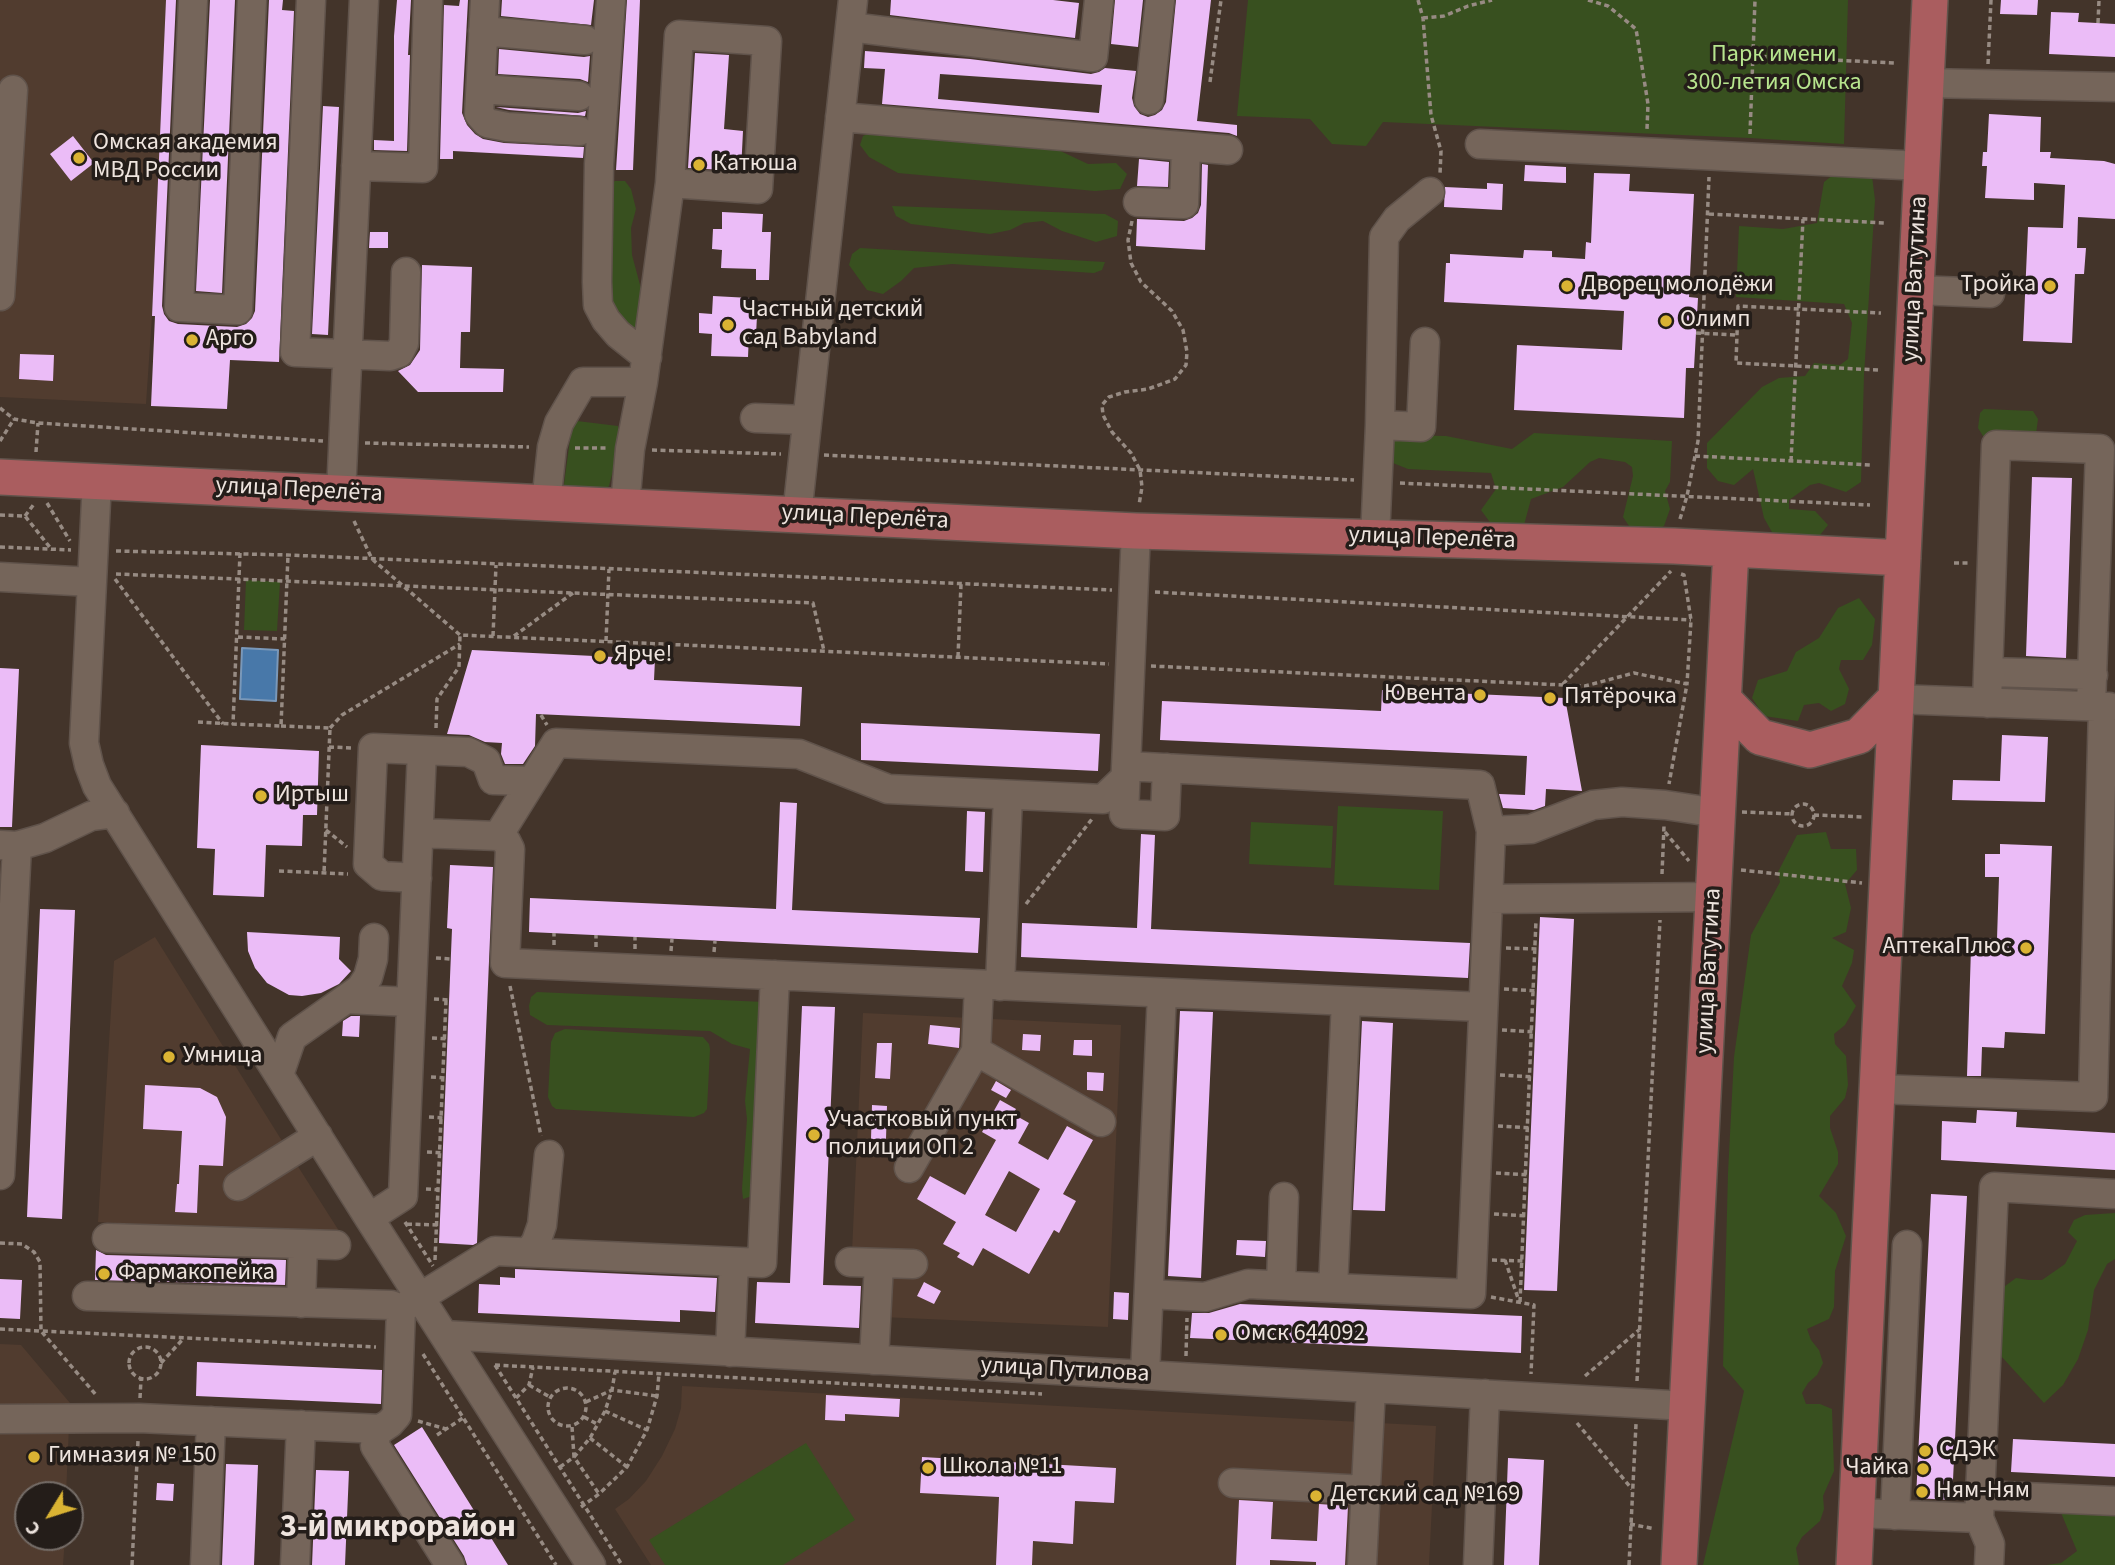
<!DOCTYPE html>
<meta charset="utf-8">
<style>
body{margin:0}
#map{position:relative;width:2115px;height:1565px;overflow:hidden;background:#43342a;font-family:"Source Sans 3",sans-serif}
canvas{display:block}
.north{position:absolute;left:14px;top:1481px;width:70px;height:70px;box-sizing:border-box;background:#241d19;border:2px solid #756d68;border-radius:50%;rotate:232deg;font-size:19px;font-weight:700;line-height:28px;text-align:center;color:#eee4de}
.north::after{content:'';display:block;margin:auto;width:24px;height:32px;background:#dab333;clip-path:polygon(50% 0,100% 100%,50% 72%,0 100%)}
</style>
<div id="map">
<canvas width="2115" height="1565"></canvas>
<div class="north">С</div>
</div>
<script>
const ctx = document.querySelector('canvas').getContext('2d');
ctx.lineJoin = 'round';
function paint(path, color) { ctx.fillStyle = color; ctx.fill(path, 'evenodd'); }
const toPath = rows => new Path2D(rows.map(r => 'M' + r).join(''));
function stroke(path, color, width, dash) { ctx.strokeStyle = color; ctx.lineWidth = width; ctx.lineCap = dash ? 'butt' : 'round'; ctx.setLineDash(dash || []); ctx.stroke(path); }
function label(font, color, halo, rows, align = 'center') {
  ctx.font = font + ' "Source Sans 3",sans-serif'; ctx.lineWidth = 7; ctx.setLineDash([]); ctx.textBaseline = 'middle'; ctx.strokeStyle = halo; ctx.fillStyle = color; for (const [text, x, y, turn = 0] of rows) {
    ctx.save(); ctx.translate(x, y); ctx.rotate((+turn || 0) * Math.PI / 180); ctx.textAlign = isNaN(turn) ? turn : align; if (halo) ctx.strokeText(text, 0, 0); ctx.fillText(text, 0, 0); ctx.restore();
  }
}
const built = toPath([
 [0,0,166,0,152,316,146,404,0,397],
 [155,937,297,1165,341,1234,98,1222,114,961],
 [863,1013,1121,1025,1108,1327,882,1317,885,1254,852,1252],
 [0,1344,21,1345,70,1403,66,1495,28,1495,28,1537,65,1537,63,1565,0,1565],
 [682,1386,1436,1426,1429,1565,651,1565,615,1509,629,1499,646,1481,662,1456,675,1429,681,1408]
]);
const green = toPath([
 [1248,0,1848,0,1844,144,1750,138,1383,122,1366,146,1332,144,1310,119,1237,116],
 [872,132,1054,148,1088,164,1116,163,1127,174,1120,189,1095,191,898,173,869,157,860,145,863,136],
 [1838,171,1872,176,1875,200,1864,375,1861,482,1846,492,1819,483,1810,485,1789,500,1789,509,1815,511,1828,525,1816,540,1790,540,1773,534,1764,518,1753,469,1734,485,1718,481,1707,468,1707,443,1762,387,1779,378,1805,376,1814,363,1840,365,1848,359,1852,323,1844,304,1736,297,1739,226,1783,229,1817,223,1824,182],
 [615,181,625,181,631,189,636,209,631,228,632,255,643,296,639,325,631,331,611,317,606,186],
 [892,206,1105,214,1118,221,1117,236,1096,242,1062,231,1043,221,1024,223,1010,230,990,234,911,224,896,216],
 [860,248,1105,262,1102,270,1094,273,952,264,914,268,901,281,883,294,867,290,849,265,852,254],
 [1984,409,2033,411,2038,419,2036,434,1983,436,1978,428,1980,413],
 [577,421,618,426,621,440,609,486,604,490,566,488,564,484,572,425],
 [1534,433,1672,441,1670,482,1665,491,1670,509,1664,526,1651,533,1633,532,1623,517,1633,476,1632,467,1625,462,1599,458,1590,462,1563,487,1531,499,1524,525,1492,525,1481,510,1496,489,1491,473,1408,469,1388,461,1389,443,1402,435,1446,436,1512,449],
 [246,580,280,582,277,631,244,630],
 [1859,598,1875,619,1872,645,1863,660,1841,660,1839,669,1849,689,1845,704,1831,711,1819,703,1804,705,1798,721,1764,716,1752,698,1758,680,1787,671,1796,652,1819,638,1838,608],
 [1338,806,1443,811,1439,890,1334,885],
 [1251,822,1333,826,1331,868,1249,864],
 [1826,832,1831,849,1856,849,1857,870,1845,884,1851,908,1846,932,1832,938,1854,950,1852,963,1842,986,1856,1006,1845,1025,1834,1034,1835,1044,1846,1056,1848,1085,1845,1098,1830,1116,1830,1128,1838,1152,1838,1164,1819,1196,1836,1213,1846,1236,1835,1271,1834,1307,1829,1319,1807,1329,1811,1340,1819,1350,1823,1363,1817,1375,1808,1383,1802,1393,1806,1404,1820,1404,1832,1409,1834,1471,1823,1496,1824,1509,1820,1521,1802,1537,1796,1548,1799,1565,1703,1565,1744,1391,1723,1366,1728,1173,1734,1057,1751,935,1780,882,1778,872,1797,835],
 [537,992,765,1002,752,1196,743,1199,742,1189,747,1119,745,1101,750,1049,732,1044,710,1031,547,1025,530,1015,529,1006,531,997],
 [565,1029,703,1037,709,1044,710,1049,707,1109,704,1113,694,1117,556,1109,552,1106,548,1097,551,1042,555,1033],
 [2115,1213,2115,1259,2107,1264,2094,1290,2088,1330,2078,1359,2063,1385,2044,1403,2001,1356,1992,1316,1997,1292,2016,1278,2029,1280,2042,1280,2065,1264,2077,1241,2068,1232,2074,1220,2085,1215],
 [806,1443,855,1520,783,1565,665,1565,649,1540],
 [2059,1508,2115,1510,2115,1565,2046,1565,2061,1563,2077,1551]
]);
const water = toPath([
 [242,648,278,650,276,701,240,699,242,648]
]);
const building = toPath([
 [166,0,176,0,162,306,164,314,169,321,178,324,237,327,246,324,252,318,255,311,269,0,283,0,282,10,294,11,279,362,230,360,227,409,151,406,155,316,152,316],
 [210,0,235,0,222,293,196,291],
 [397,0,411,0,408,55,410,55,407,151,374,150,374,140,394,141,394,36],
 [460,0,468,0,462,113,467,125,475,134,483,139,504,143,584,147,583,158,453,151,453,159,440,159,444,5,459,6],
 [502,0,594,0,591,25,501,16],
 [627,0,640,0,633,170,616,170],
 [891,0,1053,0,1079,3,1075,38,890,15],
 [1115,0,1143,0,1138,47,1111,44],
 [1176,0,1211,0,1197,121,1237,125,1237,136,1229,133,882,104,885,69,864,68,865,51,970,59,1091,74,1099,72,1105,68,1136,71,1132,98,1134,106,1140,114,1148,117,1155,115,1162,110,1166,102],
 [940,74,1102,85,1099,113,938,99],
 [2001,0,2038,0,2037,15,2000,14],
 [2051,12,2079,13,2078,22,2115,24,2115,57,2049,54],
 [499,49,584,57,590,56,588,82,580,79,498,74],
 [695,53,729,55,724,129,743,131,741,171,688,168],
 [323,106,339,107,328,335,312,334],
 [496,107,578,113,586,111,585,116,509,110],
 [1989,114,2041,117,2040,152,2051,152,2050,158,2104,161,2115,164,2115,219,2078,217,2077,248,2086,248,2084,274,2075,274,2072,343,2023,341,2028,227,2063,228,2065,185,2034,183,2034,200,1985,198,1987,166,1982,166,1983,152,1987,152],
 [73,136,94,163,71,181,50,154],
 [1139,159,1169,162,1168,187,1137,186],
 [1202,164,1208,165,1205,250,1136,246,1137,219,1184,221,1192,218,1198,213,1201,205],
 [1525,165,1566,167,1566,183,1524,181],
 [1594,173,1630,174,1629,191,1694,194,1689,297,1698,298,1694,368,1686,368,1684,418,1514,410,1517,345,1622,350,1624,311,1444,302,1446,263,1450,263,1450,254,1523,258,1524,250,1552,251,1552,257,1585,259,1586,242,1591,243],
 [1487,183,1503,184,1502,210,1444,207,1445,187,1487,189],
 [722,212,763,214,762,232,771,232,769,280,756,280,756,269,721,268,722,250,712,249,713,229,722,229],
 [370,232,388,232,388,248,369,248],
 [422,265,472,267,470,332,461,332,460,368,504,369,503,392,418,392,398,371,410,365,420,350],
 [713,296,750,298,749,316,757,316,756,335,749,334,748,357,711,356,712,334,699,333,699,313,712,314],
 [20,354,54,355,53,381,19,379],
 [2032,477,2072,478,2066,658,2026,656],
 [472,650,655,659,654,680,802,687,800,726,536,714,535,746,523,764,505,764,501,754,502,743,485,742,469,735,447,734],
 [0,668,19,669,12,827,0,827],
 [1382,690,1565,698,1582,791,1546,789,1545,806,1534,810,1503,808,1499,794,1525,795,1527,756,1160,740,1162,701,1381,711],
 [861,723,1100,734,1098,771,861,760],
 [2002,735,2048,737,2045,802,1952,800,1953,780,2000,781],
 [201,745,319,751,317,815,303,815,302,846,266,845,264,897,213,895,215,849,197,848],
 [780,802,797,803,792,910,980,918,978,953,529,932,530,898,776,909],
 [967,811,985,812,983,872,965,871],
 [1141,834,1155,835,1151,929,1470,943,1468,978,1021,957,1022,923,1137,928],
 [2000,844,2052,846,2045,1034,2005,1032,2004,1048,1982,1047,1981,1076,1967,1076,1971,948,1976,949,1977,938,1997,939,1999,877,1985,877,1985,854,2000,854],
 [450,865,493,867,477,1243,473,1245,439,1243,452,929,447,928],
 [40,909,75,910,62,1219,27,1217],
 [1540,917,1574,919,1557,1291,1524,1290],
 [247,932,340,937,339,959,351,971,339,984,321,993,302,996,289,995,267,983,255,968,248,951],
 [802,1006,835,1007,823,1285,861,1286,859,1328,755,1323,757,1282,790,1283],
 [1180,1011,1213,1012,1201,1278,1168,1276],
 [351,1016,360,1016,359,1037,342,1036,343,1021],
 [1362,1021,1393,1023,1385,1211,1353,1210],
 [930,1025,960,1028,959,1048,928,1044],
 [1023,1034,1041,1035,1040,1051,1022,1050],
 [1074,1040,1092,1040,1092,1056,1073,1055],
 [877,1043,892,1043,890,1079,875,1078],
 [1087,1072,1104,1073,1103,1091,1087,1090],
 [996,1081,1011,1090,1006,1098,991,1090],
 [145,1085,200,1088,217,1097,226,1117,223,1166,199,1165,197,1213,175,1212,177,1184,179,1184,182,1131,143,1129],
 [1000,1100,1016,1109,1013,1114,1029,1123,1018,1143,1048,1160,1067,1126,1093,1140,1063,1194,1076,1201,1059,1233,1054,1230,1029,1274,983,1248,973,1266,957,1257,960,1253,943,1244,956,1222,917,1199,930,1176,965,1195,996,1140,982,1132],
 [1009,1171,1040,1189,1016,1232,985,1215],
 [872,1105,887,1106,886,1139,871,1139],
 [1977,1110,2017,1112,2016,1127,2115,1133,2115,1170,1941,1160,1942,1121,1976,1123],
 [1931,1194,1967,1196,1952,1500,1916,1498],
 [1237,1240,1266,1241,1265,1257,1236,1255],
 [96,1250,106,1255,286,1260,285,1285,95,1280],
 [515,1269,717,1278,715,1312,680,1310,680,1322,478,1313,479,1284,500,1285,500,1277,515,1278],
 [0,1279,22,1280,20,1319,0,1318],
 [924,1282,941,1291,934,1304,917,1296],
 [1114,1292,1129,1293,1128,1320,1113,1319],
 [1240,1304,1522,1316,1521,1353,1190,1338,1192,1313,1209,1313],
 [197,1362,382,1370,381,1404,196,1396],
 [826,1395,900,1399,899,1417,845,1414,845,1421,825,1420],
 [422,1427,508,1565,467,1565,464,1556,394,1445],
 [2013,1439,2115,1444,2115,1477,2011,1472],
 [922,1457,1116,1468,1114,1503,1075,1501,1073,1544,1033,1541,1032,1565,996,1565,999,1497,920,1493],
 [1508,1458,1544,1460,1539,1565,1504,1565],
 [226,1464,258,1465,254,1565,222,1565],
 [316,1470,349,1471,345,1565,312,1565],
 [157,1483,174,1484,173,1501,156,1500],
 [1239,1500,1273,1502,1271,1539,1317,1541,1319,1504,1348,1506,1345,1565,1316,1565,1316,1562,1270,1560,1270,1565,1236,1565]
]);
const path = toPath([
 [1418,0,1423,18,1431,115,1441,151,1440,174],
 [1588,0,1608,6,1636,29,1648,104,1647,129],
 [1423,18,1444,16,1468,6,1492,0],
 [2098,23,2099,0],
 [1753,56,1894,63],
 [1988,64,1991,0],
 [1210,82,1221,0],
 [1750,134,1755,0],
 [1709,214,1886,223],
 [1132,221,1128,240,1131,263,1141,282,1172,311,1183,330,1187,352,1186,365,1175,379,1148,389,1125,392,1109,397,1102,405,1103,415,1112,432,1131,453,1140,470,1142,487,1139,505],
 [1696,333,1736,335],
 [1878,370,1736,363,1738,306,1881,313],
 [0,408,14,419,38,423,323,441],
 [0,441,14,419],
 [365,443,529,447],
 [575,448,609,448],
 [652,450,781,454],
 [36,452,38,423],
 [824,455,1354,480],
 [1695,456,1872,465],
 [1791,461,1803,219],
 [1400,483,1870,505],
 [47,503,70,541],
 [0,515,25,516,52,550],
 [25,516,34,504],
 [1680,519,1687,496,1698,441,1709,177],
 [354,521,372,559,460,635,1109,664],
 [0,547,71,550],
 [116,551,288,555,1112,590],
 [240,553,233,724,281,726,288,555],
 [1954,563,1970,563],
 [116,574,813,603,824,651],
 [1681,574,1684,575,1691,620,1687,684],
 [115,579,223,724],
 [1155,592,1691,620],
 [493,636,496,565],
 [514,636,573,593],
 [238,637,285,639],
 [606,641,609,569],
 [958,657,961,584],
 [1151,666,1585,686,1634,673,1687,684,1669,784],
 [1563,684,1671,571],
 [541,715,547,725],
 [198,722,233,724],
 [281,726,330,728,324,873],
 [330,728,342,715,460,644],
 [436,728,437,699,459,667,460,635],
 [329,747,353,748],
 '1792 815a11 11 0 1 1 22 0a11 11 0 1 1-22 0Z',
 [1742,812,1793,814],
 [1814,815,1864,817],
 [326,830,347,847],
 [1665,832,1689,861],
 [1741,870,1862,883],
 [279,871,348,874],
 [1662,874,1664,826],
 [1026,904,1092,819],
 [554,945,554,933],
 [596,947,596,935],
 [1506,948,1539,949],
 [635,949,635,937],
 [671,951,672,939],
 [714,952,715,941],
 [436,958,451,959],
 [510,986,541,1136],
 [1504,989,1537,991],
 [434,999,449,1000],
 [1502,1030,1535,1032],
 [432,1038,448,1039],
 [1500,1075,1533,1077],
 [431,1077,446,1078],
 [429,1117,444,1118],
 [1498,1126,1531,1128],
 [427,1152,443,1153],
 [1496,1173,1529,1175],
 [426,1189,441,1190],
 [1494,1214,1527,1216],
 [405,1222,433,1266],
 [407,1224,440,1225],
 [0,1243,22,1244,34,1252,40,1262,41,1331,376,1347],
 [435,1260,446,1000],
 [1492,1260,1525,1261],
 [1505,1260,1518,1298],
 [1491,1297,1534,1305,1531,1374],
 [1520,1302,1536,920],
 [0,1329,41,1331,97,1396],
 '129 1363a16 16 0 1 1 32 0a16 16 0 1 1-32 0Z',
 [423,1354,556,1565],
 [1186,1356,1187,1318],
 [161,1363,183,1339],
 [495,1365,1042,1394],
 [495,1365,622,1565],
 [1585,1376,1639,1330],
 [1637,1381,1660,920],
 [529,1385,550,1397],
 '548 1407a19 19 0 1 1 38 0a19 19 0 1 1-38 0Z',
 [140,1398,141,1379],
 [516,1398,529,1385,533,1367],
 [586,1402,612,1390,657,1396],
 [605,1411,647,1430],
 [584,1417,597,1424],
 [418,1421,446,1429],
 [1577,1423,1632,1489],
 [572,1427,574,1457,599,1494],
 [437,1435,463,1418],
 [590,1438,627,1467],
 [560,1467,574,1457,590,1438,605,1411,612,1390,615,1372],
 [581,1507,599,1494,627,1467,647,1430,657,1396,659,1374],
 [1630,1524,1655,1529],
 [132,1565,138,1441],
 [1629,1565,1636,1424]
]);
const minor = toPath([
 [193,0,179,307,238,310,252,0],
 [311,0,295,352,390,356,399,353,404,343,406,272],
 [485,0,479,114,487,123,507,127,579,131],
 [611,0,599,164,597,282,598,305,606,320,618,334,647,357],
 [850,27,853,0],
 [483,31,585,40],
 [1926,83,2115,87],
 [481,89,579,96],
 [1149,100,1160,0],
 [840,117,1228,150],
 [1480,144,1922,166],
 [356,166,423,168,428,0],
 [1138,202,1184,204,1186,147],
 [1916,290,1990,293],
 [0,296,13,90],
 [755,418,807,420],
 [1380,425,1421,427,1425,342],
 [97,481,84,743,89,765,97,786,369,1218,591,1565],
 [341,493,364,0],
 [546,503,552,447,559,423,583,382,643,382],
 [625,506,630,449,643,382,670,183,679,35,767,41,758,189,670,183],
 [797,515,850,27,1093,57,1099,0],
 [1136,531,1124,814,1165,816,1167,768],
 [1375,538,1380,425,1384,237,1397,219,1430,192],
 [0,577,92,582],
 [1988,672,2093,675],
 [1895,699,2109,707],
 [1987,703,1996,445,2100,449,2091,706],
 [1126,766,1480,785,1491,831,1531,829,1593,805,1622,802,1665,805,1718,813],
 [419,833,498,836,506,841,510,849,505,963,1483,1007],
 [498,836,556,743,799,754,888,789,1103,799,1126,777],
 [0,845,17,846,45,838,91,816,115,813],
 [417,878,382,876,368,864,373,748,468,752,486,761,493,780,532,781],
 [1488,899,1714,897],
 [1000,986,1008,795],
 [346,999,411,1002],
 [976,1051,979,985],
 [279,1075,292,1037,360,989,368,977,373,959,374,938],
 [1877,1089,2093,1097,2103,707],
 [909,1168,976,1051,1101,1122],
 [0,1175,17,846],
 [238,1186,318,1136],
 [369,1218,403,1196,422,751],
 [107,1238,336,1245],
 [529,1252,536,1242,542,1225,549,1155],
 [850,1262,913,1264],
 [1281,1285,1284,1197],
 [1333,1288,1471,1294,1491,831],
 [1149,1294,1205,1297,1248,1284,1333,1288,1346,1001],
 [87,1296,391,1305,401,1309],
 [301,1303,303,1244],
 [401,1309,495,1251,762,1263,775,975],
 [444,1335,1687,1406],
 [730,1352,734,1262],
 [874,1360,879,1263],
 [1145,1375,1162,993],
 [0,1419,139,1418,381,1429,390,1423,397,1415,401,1309],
 [376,1429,375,1446,450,1565],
 [1233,1483,1366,1490],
 [1980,1495,2115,1501],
 [1857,1513,1979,1518],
 [1895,1515,1907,1245],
 [205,1565,211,1421],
 [295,1565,301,1425],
 [1362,1565,1371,1388],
 [1478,1565,1485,1394],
 [1989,1565,1990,1544,1979,1518,1994,1187,2115,1194]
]);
const major = toPath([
 [0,477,1136,531,1674,546,1903,558],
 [1724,700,1760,737,1810,750,1859,736,1895,699],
 [1679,1565,1731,549],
 [1854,1565,1930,0]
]);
const markers = [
 [79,158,7,"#dab333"],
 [699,165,7,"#dab333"],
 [1567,286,7,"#dab333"],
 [2050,286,7,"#dab333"],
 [1666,321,7,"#dab333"],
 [728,325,7,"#dab333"],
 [192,340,7,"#dab333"],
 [600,656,7,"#dab333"],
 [1480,695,7,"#dab333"],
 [1550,698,7,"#dab333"],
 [261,796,7,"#dab333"],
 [2026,948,7,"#dab333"],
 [169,1057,7,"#dab333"],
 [814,1135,7,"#dab333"],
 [104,1274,7,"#dab333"],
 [1221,1335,7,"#dab333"],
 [1925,1451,7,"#dab333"],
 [34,1457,7,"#dab333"],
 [928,1468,7,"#dab333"],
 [1923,1469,7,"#dab333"],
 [1922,1492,7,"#dab333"],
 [1316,1496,7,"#dab333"]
];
const parkNames = [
 ["Парк имени",1774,56],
 ["300-летия Омска",1774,84]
];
const poiNames = [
 ["Омская академия",93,144],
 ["МВД России",93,172],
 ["Катюша",713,165],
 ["Дворец молодёжи",1581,286],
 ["Тройка",2036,286,"right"],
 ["Частный детский",742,311],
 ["сад Babyland",742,339],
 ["Олимп",1680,321],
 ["Арго",206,340],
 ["Ярче!",614,656],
 ["Ювента",1466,695,"right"],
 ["Пятёрочка",1564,698],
 ["Иртыш",275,796],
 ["АптекаПлюс",2012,948,"right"],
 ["Умница",183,1057],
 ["Участковый пункт",828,1121],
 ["полиции ОП 2",828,1149],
 ["Фармакопейка",118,1274],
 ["Омск 644092",1235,1335],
 ["СДЭК",1939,1451],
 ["Гимназия № 150",48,1457],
 ["Школа №11",942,1468],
 ["Чайка",1909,1469,"right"],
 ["Ням-Ням",1936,1492],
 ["Детский сад №169",1330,1496]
];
const streetNames = [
 ["улица Ватутина",1916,279,-87],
 ["улица Перелёта",299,491,3],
 ["улица Перелёта",865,518,3],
 ["улица Перелёта",1432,539,2],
 ["улица Ватутина",1710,971,-87],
 ["улица Путилова",1065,1371,3]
];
const districtNames = [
 ["3-й микрорайон",398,1529]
];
paint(built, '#513c2f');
paint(green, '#38501f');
paint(water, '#4878a9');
stroke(water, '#7a98b9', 2);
paint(building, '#ebbcf7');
stroke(minor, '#60534b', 31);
stroke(major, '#60534b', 38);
stroke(path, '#978b83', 3.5, [5, 3.5]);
stroke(minor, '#75655a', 28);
stroke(major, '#aa5d5f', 35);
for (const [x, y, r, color] of markers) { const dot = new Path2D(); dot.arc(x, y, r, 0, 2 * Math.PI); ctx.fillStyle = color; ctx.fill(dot); stroke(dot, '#241d19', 2.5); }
label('24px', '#b7e58e', '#241d19', parkNames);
label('24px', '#eee4de', '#241d19', poiNames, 'left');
label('24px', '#eee4de', '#241d19', streetNames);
label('bold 32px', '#eee4de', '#241d19', districtNames);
</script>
